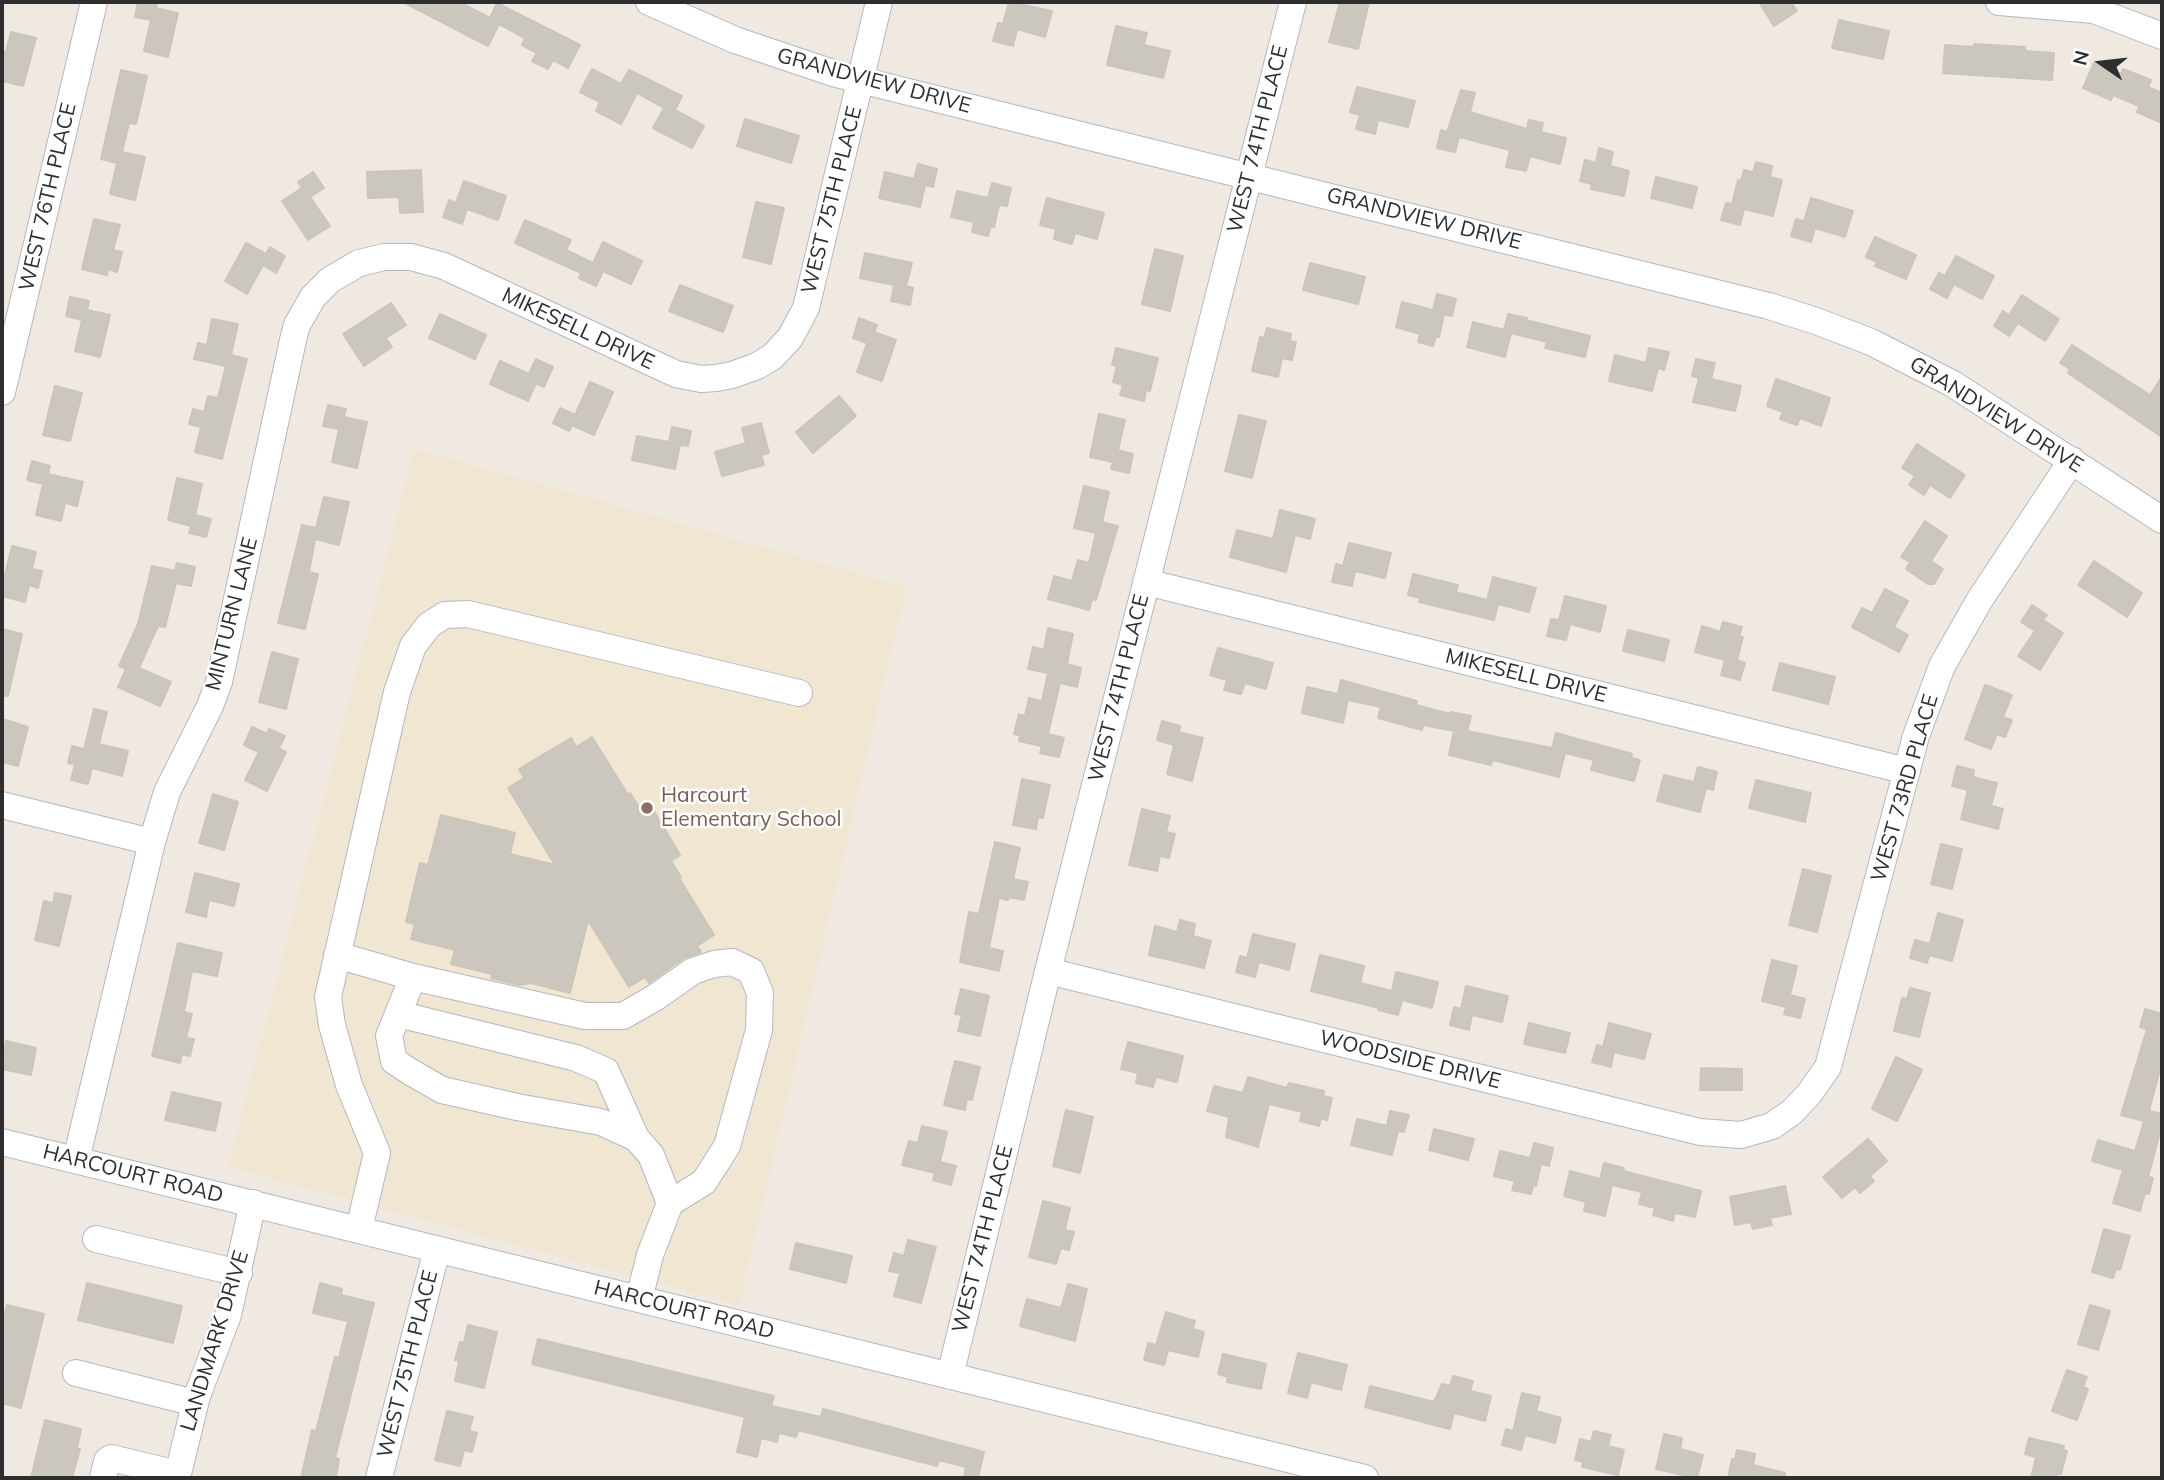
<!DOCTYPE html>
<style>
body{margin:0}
#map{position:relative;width:2164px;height:1480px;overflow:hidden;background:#efe9e1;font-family:Mulish,sans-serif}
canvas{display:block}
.frame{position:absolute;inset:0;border:4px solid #2e2e2e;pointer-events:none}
.north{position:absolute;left:2066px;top:28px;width:70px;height:70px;-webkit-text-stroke:5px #fff;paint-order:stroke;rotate:284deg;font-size:19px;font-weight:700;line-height:28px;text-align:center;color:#2e2e2e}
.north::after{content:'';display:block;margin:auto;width:24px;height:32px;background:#2e2e2e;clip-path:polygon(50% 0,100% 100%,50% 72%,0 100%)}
</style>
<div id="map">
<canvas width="2164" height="1480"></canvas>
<div class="frame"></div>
<div class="north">N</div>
</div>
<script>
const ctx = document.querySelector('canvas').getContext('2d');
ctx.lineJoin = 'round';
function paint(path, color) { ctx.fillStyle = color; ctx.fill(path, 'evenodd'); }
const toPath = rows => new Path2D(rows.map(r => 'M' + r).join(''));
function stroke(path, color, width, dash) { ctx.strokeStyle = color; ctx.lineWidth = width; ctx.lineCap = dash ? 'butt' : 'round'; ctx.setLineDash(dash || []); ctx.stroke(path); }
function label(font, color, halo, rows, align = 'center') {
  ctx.font = font + ' Mulish,sans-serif'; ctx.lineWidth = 5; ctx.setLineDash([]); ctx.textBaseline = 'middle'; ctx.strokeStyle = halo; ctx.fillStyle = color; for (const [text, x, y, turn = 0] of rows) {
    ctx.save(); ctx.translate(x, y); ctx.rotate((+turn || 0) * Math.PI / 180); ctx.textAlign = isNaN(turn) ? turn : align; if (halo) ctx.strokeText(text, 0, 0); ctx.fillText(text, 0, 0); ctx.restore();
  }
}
const education = toPath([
 [415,449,906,587,739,1305,228,1167]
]);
const building = toPath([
 [138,2,157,2,156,8,178,13,168,57,144,51,151,20,135,17,138,2],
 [403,2,459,2,490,18,497,3,580,45,568,68,553,60,548,69,532,61,537,53,522,45,525,38,499,24,488,46,403,2],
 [1009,2,1052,11,1045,37,1017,29,1013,46,993,41,998,23,1003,24,1009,2],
 [1340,2,1369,2,1358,49,1329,42,1340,2],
 [1759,2,1791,2,1797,11,1774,26,1759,2],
 [1839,20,1889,31,1883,59,1832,48,1839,20],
 [1116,26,1147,33,1144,45,1170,51,1163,78,1107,65,1116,26],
 [11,32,36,38,23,86,2,81,2,51,6,52,11,32],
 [1974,44,2025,47,2025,51,2054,53,2052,80,1943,73,1945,45,1974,47,1974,44],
 [2094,63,2121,74,2123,69,2151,80,2148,87,2162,93,2162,123,2137,112,2139,106,2113,95,2111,100,2083,88,2094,63],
 [592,69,621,84,629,70,682,96,675,110,704,126,692,148,653,128,664,108,637,93,621,124,596,111,600,102,580,92,592,69],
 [121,70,147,76,136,124,129,123,122,152,145,157,135,200,110,194,117,163,101,159,121,70],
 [1357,87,1415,101,1408,127,1378,120,1375,134,1356,129,1360,115,1350,112,1357,87],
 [1461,90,1475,93,1470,112,1527,129,1529,120,1543,123,1541,132,1566,138,1560,164,1530,156,1526,171,1506,167,1510,150,1459,137,1455,152,1437,148,1441,130,1447,132,1461,90],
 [745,119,799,136,791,163,737,146,745,119],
 [1599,148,1613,152,1610,166,1629,171,1624,196,1591,189,1592,184,1580,181,1585,160,1596,163,1599,148],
 [1756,162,1772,166,1770,177,1782,180,1773,216,1744,209,1740,225,1721,220,1726,203,1732,204,1738,180,1741,181,1744,170,1753,172,1756,162],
 [918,164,937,169,933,187,925,185,920,207,879,198,885,172,914,179,918,164],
 [421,170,423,212,400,213,399,197,368,198,367,172,421,170],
 [313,172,324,188,310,197,330,226,308,240,282,201,302,188,298,182,313,172],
 [1656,177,1697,187,1692,208,1651,198,1656,177],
 [464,181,506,196,498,220,467,209,462,224,443,217,449,200,456,203,464,181],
 [992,183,1011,188,1007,206,999,205,994,227,991,226,988,236,972,232,974,222,951,217,957,191,988,198,992,183],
 [1047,198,1104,213,1097,239,1075,233,1072,244,1054,239,1056,229,1040,225,1047,198],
 [1811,198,1853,211,1845,237,1815,228,1811,242,1791,236,1796,219,1804,221,1811,198],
 [756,202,784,208,771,264,743,257,756,202],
 [94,219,120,225,113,250,122,252,117,272,108,269,107,275,82,269,94,219],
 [525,220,571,240,566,250,593,263,603,242,642,261,631,284,603,271,596,286,579,278,581,273,515,243,525,220],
 [1875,237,1916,255,1906,279,1875,266,1877,262,1866,257,1875,237],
 [246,243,266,254,270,247,285,256,276,273,263,265,247,294,225,281,246,243],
 [1155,249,1183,256,1170,311,1142,304,1155,249],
 [865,253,912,263,906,286,913,288,910,305,891,301,894,285,860,278,865,253],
 [1956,256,1994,276,1982,299,1954,284,1947,298,1930,289,1939,273,1945,276,1956,256],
 [1310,263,1365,277,1358,304,1303,290,1310,263],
 [680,285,733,306,723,332,669,311,680,285],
 [1437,294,1456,299,1452,316,1444,314,1439,337,1436,337,1433,346,1418,342,1420,334,1396,327,1402,302,1433,310,1437,294],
 [2022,295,2059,319,2045,341,2018,323,2009,336,1994,326,2003,311,2009,315,2022,295],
 [70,297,89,301,87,310,110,315,100,357,75,351,82,320,66,316,70,297],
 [391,303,406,325,386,338,392,347,364,366,343,334,391,303],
 [440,314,486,335,475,359,429,338,440,314],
 [1508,314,1527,318,1526,320,1590,336,1585,357,1545,348,1547,342,1511,333,1505,357,1467,347,1473,322,1504,330,1508,314],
 [859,318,877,325,874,332,896,340,882,381,857,372,867,343,853,338,859,318],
 [212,319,238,324,231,355,247,359,222,459,195,452,201,427,189,424,193,409,204,412,208,396,218,398,226,366,194,359,198,343,207,345,212,319],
 [1267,328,1291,334,1290,341,1296,342,1292,360,1282,358,1278,377,1252,371,1260,337,1264,338,1267,328],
 [2072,345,2150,395,2162,377,2162,437,2068,373,2070,369,2060,363,2072,345],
 [1116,348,1158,358,1150,391,1146,390,1144,401,1120,395,1123,385,1113,382,1117,366,1112,365,1116,348],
 [1649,348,1669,352,1664,370,1658,368,1652,391,1609,381,1615,355,1646,363,1649,348],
 [536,359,553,367,544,387,536,383,528,401,490,384,500,361,529,374,536,359],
 [1696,359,1715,363,1711,379,1741,386,1735,411,1693,402,1699,378,1692,376,1696,359],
 [1776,379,1830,398,1821,426,1800,418,1797,425,1780,419,1783,412,1767,406,1776,379],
 [590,382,613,392,594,435,572,425,569,431,553,423,560,408,575,415,590,382],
 [55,386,82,393,70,441,43,435,55,386],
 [839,396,856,416,813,453,796,432,839,396],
 [328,405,346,409,344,417,367,422,357,468,332,462,339,429,323,426,328,405],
 [1099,414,1125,420,1118,450,1133,454,1129,473,1111,469,1113,462,1090,457,1099,414],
 [1239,415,1266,421,1252,478,1225,471,1239,415],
 [761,423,769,453,761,455,764,465,722,476,715,452,746,443,742,428,761,423],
 [672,427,691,431,688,446,680,445,675,469,632,460,637,436,669,442,672,427],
 [1917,444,1965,475,1950,498,1930,485,1924,495,1909,485,1915,476,1902,468,1917,444],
 [32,461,50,466,48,474,83,482,77,506,65,503,61,521,36,515,43,484,27,480,32,461],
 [177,478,202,484,195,515,211,519,206,537,189,533,191,526,168,520,177,478],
 [1084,486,1109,492,1102,522,1118,526,1096,600,1092,599,1089,610,1048,599,1054,576,1072,581,1078,560,1089,563,1096,533,1074,528,1084,486],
 [324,497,349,502,339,545,315,539,309,572,318,574,305,629,278,623,302,525,316,528,324,497],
 [1280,510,1315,519,1310,539,1295,535,1286,572,1230,557,1237,530,1273,539,1280,510],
 [1925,521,1947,536,1931,561,1943,569,1934,584,1928,584,1906,569,1910,562,1901,557,1925,521],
 [1349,543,1391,553,1385,578,1355,571,1352,586,1332,582,1336,564,1343,566,1349,543],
 [12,546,36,552,32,569,42,571,38,588,29,585,25,602,2,596,2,587,12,546],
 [2094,561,2142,593,2127,617,2078,585,2094,561],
 [177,563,195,567,191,586,176,583,165,627,158,626,139,668,171,682,160,706,118,687,126,669,119,666,138,624,152,566,175,571,177,563],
 [1413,574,1458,585,1456,592,1487,600,1493,577,1536,588,1529,612,1498,604,1494,620,1419,602,1420,598,1408,595,1413,574],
 [1885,589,1908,601,1894,627,1908,635,1899,652,1852,627,1862,608,1872,613,1885,589],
 [1565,596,1606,606,1600,632,1570,624,1566,640,1547,636,1551,619,1559,620,1565,596],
 [2032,605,2047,615,2043,620,2063,633,2040,670,2018,656,2035,631,2021,622,2032,605],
 [1723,622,1742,627,1739,636,1743,637,1737,660,1745,663,1740,680,1721,675,1725,660,1695,652,1702,626,1720,632,1723,622],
 [1048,628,1073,634,1067,664,1081,668,1077,687,1060,683,1048,734,1064,738,1059,757,1040,753,1042,746,1019,741,1020,735,1014,734,1019,714,1025,716,1029,698,1042,701,1048,673,1028,669,1033,647,1044,650,1048,628],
 [2,629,22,634,8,696,2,695,2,629],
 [1628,630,1669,640,1664,661,1623,651,1628,630],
 [1218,648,1273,663,1266,689,1245,683,1241,694,1224,690,1227,680,1210,675,1218,648],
 [272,652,298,659,286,709,259,702,272,652],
 [1780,663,1835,677,1828,704,1773,690,1780,663],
 [1341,680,1417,701,1416,705,1450,714,1451,712,1471,716,1467,731,1552,748,1556,733,1632,754,1631,758,1640,760,1634,781,1591,770,1594,760,1565,753,1559,777,1493,760,1491,765,1449,755,1454,731,1423,725,1422,730,1378,718,1381,707,1348,700,1343,723,1302,713,1307,687,1338,694,1341,680],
 [1985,685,2012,695,2003,717,2012,720,2005,737,1997,734,1991,749,1965,739,1985,685],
 [94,709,107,712,99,744,128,751,122,776,92,768,88,784,71,780,75,764,68,763,72,746,84,749,94,709],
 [2,719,28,727,18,766,2,762,2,719],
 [1162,721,1180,726,1179,732,1203,738,1192,781,1167,774,1174,745,1157,740,1162,721],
 [252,727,267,734,269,729,285,736,279,748,286,752,267,791,245,780,259,752,244,745,252,727],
 [592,737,628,795,630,793,640,809,649,803,680,855,671,861,681,877,679,878,714,935,697,946,701,952,684,958,649,983,645,977,629,987,588,920,570,993,531,983,519,985,491,978,492,974,451,964,455,950,411,939,415,924,406,922,420,863,428,865,441,815,515,833,510,854,555,865,508,788,524,778,519,769,571,738,576,747,592,737],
 [1957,766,1974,770,1973,777,1997,783,1991,806,2003,809,1998,829,1961,819,1968,790,1952,786,1957,766],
 [1698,767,1717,772,1713,790,1706,788,1700,812,1657,801,1664,775,1694,782,1698,767],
 [1022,779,1050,785,1043,818,1038,817,1036,829,1013,825,1022,779],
 [1756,780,1811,793,1805,822,1749,808,1756,780],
 [213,794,238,802,224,850,199,843,213,794],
 [1142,809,1170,816,1166,832,1175,834,1169,858,1160,856,1157,871,1129,865,1142,809],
 [995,842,1020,848,1013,879,1028,882,1024,900,1009,897,1008,900,999,898,989,948,1003,951,999,971,960,962,969,912,979,914,995,842],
 [1941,844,1962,849,1952,889,1931,884,1941,844],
 [1803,869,1831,876,1817,932,1789,925,1803,869],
 [195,873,239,884,234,906,209,900,206,917,186,912,195,873],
 [55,893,71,896,59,946,35,940,44,901,53,903,55,893],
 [1938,913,1963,920,1952,961,1929,955,1927,963,1910,958,1915,940,1930,944,1938,913],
 [1180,920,1195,924,1193,936,1211,941,1204,968,1149,955,1155,926,1177,932,1180,920],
 [1253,934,1295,944,1289,970,1259,962,1255,977,1236,972,1240,956,1247,958,1253,934],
 [178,943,222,953,217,976,192,971,184,1012,192,1014,186,1038,194,1039,190,1056,182,1054,180,1063,152,1056,178,943],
 [1320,955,1364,966,1360,983,1392,991,1396,972,1438,982,1432,1008,1402,1000,1398,1015,1378,1010,1379,1008,1311,991,1320,955],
 [1772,960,1797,966,1790,995,1805,999,1800,1018,1784,1014,1786,1007,1762,1001,1772,960],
 [1466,986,1508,996,1502,1022,1472,1015,1469,1030,1450,1025,1454,1007,1461,1009,1466,986],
 [1910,988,1930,993,1919,1037,1894,1031,1902,998,1907,999,1910,988],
 [961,989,989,996,980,1036,958,1031,962,1015,955,1014,961,989],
 [2145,1009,2162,1014,2162,1061,2149,1111,2162,1114,2162,1125,2148,1177,2153,1178,2149,1194,2145,1193,2140,1211,2113,1203,2123,1170,2092,1161,2098,1140,2135,1151,2144,1121,2121,1115,2147,1029,2140,1027,2145,1009],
 [1529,1023,1570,1033,1565,1053,1524,1044,1529,1023],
 [1609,1023,1651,1034,1644,1059,1614,1052,1611,1067,1592,1062,1597,1045,1603,1047,1609,1023],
 [6,1041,36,1048,31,1075,2,1069,6,1041],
 [1128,1042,1183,1056,1177,1082,1156,1077,1153,1087,1136,1083,1138,1073,1121,1069,1128,1042],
 [1896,1057,1922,1070,1897,1121,1872,1109,1896,1057],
 [955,1061,980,1067,972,1100,967,1099,965,1110,944,1105,955,1061],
 [1701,1068,1742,1069,1742,1090,1700,1090,1701,1068],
 [1248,1077,1287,1088,1289,1083,1324,1091,1323,1096,1332,1098,1327,1120,1321,1118,1319,1126,1300,1121,1302,1112,1269,1104,1258,1147,1226,1137,1229,1117,1207,1111,1214,1086,1243,1093,1248,1077],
 [172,1092,221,1103,215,1131,165,1120,172,1092],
 [1066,1110,1093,1117,1080,1173,1053,1166,1066,1110],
 [1390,1111,1409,1115,1404,1132,1398,1131,1392,1155,1351,1145,1357,1119,1387,1126,1390,1111],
 [922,1126,947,1132,940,1162,956,1166,951,1185,933,1180,935,1173,902,1165,909,1141,918,1143,922,1126],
 [1434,1129,1474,1139,1468,1160,1429,1150,1434,1129],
 [1868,1139,1887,1161,1870,1176,1874,1181,1860,1193,1855,1187,1842,1198,1823,1177,1868,1139],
 [1534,1143,1553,1148,1549,1166,1541,1164,1536,1186,1533,1186,1531,1194,1512,1190,1515,1181,1494,1176,1500,1151,1530,1158,1534,1143],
 [1604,1163,1624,1168,1623,1171,1701,1191,1695,1217,1675,1213,1673,1221,1653,1215,1655,1208,1639,1204,1642,1192,1612,1185,1605,1216,1584,1211,1586,1202,1564,1196,1570,1171,1600,1179,1604,1163],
 [1785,1186,1791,1214,1770,1218,1772,1225,1753,1229,1751,1222,1735,1225,1730,1197,1785,1186],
 [1043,1201,1070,1208,1065,1230,1074,1232,1069,1250,1061,1248,1056,1264,1029,1257,1043,1201],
 [2104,1229,2130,1236,2120,1270,2116,1269,2113,1278,2092,1272,2104,1229],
 [908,1240,936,1247,921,1303,894,1296,900,1273,889,1271,894,1253,904,1256,908,1240],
 [796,1243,852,1256,846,1283,790,1269,796,1243],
 [87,1283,182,1306,173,1343,78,1320,87,1283],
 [320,1283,342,1289,341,1295,374,1303,335,1458,339,1459,336,1476,301,1478,312,1430,316,1431,335,1357,339,1358,348,1321,313,1313,320,1283],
 [1068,1284,1087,1289,1075,1341,1020,1326,1027,1299,1061,1308,1068,1284],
 [7,1305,44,1314,21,1408,2,1403,2,1328,7,1305],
 [2090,1305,2110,1311,2098,1350,2078,1344,2090,1305],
 [1166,1312,1195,1321,1193,1329,1204,1332,1198,1357,1168,1350,1164,1365,1144,1360,1148,1343,1156,1345,1166,1312],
 [468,1325,497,1332,484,1388,455,1381,459,1361,455,1360,460,1342,464,1343,468,1325],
 [538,1339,774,1396,771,1406,821,1417,823,1409,984,1452,978,1478,964,1478,966,1467,939,1460,937,1466,798,1430,796,1437,779,1433,777,1442,761,1438,757,1457,737,1452,745,1417,532,1364,538,1339],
 [1298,1353,1347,1365,1341,1390,1311,1382,1307,1398,1288,1393,1298,1353],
 [1223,1354,1266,1364,1261,1389,1227,1382,1228,1377,1218,1374,1223,1354],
 [2067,1370,2087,1377,2083,1387,2088,1389,2077,1420,2052,1411,2067,1370],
 [1453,1376,1473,1381,1470,1391,1491,1396,1485,1421,1454,1413,1450,1429,1365,1407,1370,1386,1434,1402,1442,1384,1450,1386,1453,1376],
 [1522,1393,1540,1397,1536,1411,1561,1418,1555,1443,1525,1435,1521,1450,1502,1445,1506,1429,1513,1431,1522,1393],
 [447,1411,473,1417,469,1431,477,1433,472,1452,464,1450,460,1466,435,1460,447,1411],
 [45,1420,81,1429,77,1448,80,1449,72,1478,31,1478,45,1420],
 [1594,1431,1611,1435,1608,1446,1624,1450,1618,1475,1582,1467,1583,1462,1575,1460,1580,1439,1591,1442,1594,1431],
 [1664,1434,1682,1438,1680,1449,1703,1455,1697,1478,1656,1469,1664,1434],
 [2029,1438,2064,1446,2063,1450,2067,1451,2061,1474,2057,1473,2056,1478,2031,1478,2036,1457,2025,1454,2029,1438],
 [1737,1450,1755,1454,1753,1465,1785,1473,1785,1478,1728,1478,1732,1459,1735,1460,1737,1450]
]);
const minor = toPath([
 [649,2,735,40,836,74,1769,306,1816,321,1871,342,1953,384,2162,520],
 [1999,2,2094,10,2162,36],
 [2,392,94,2],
 [1146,582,1907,771],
 [2,805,152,842],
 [337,955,413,977,389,1036,394,1061,409,1071,442,1090,517,1107,601,1122,636,1138,651,1155,670,1203,650,1255,639,1299],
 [1048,971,1700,1132,1741,1135,1772,1126,1792,1112,1809,1094,1828,1067,1916,736,1942,666,1979,601,2072,460],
 [413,977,585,1016,623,1016,656,997,693,971,714,964,732,962,751,971,760,993,759,1030,727,1146,704,1182,670,1203],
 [398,1014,576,1058,606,1071,636,1138],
 [2,1142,1365,1478],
 [76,1160,152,842,167,792,210,706,219,682,293,340,297,325,313,297,330,280,359,263,384,257,411,257,444,266,676,374,701,379,716,378,732,375,757,366,772,357,790,338,806,308,879,2],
 [359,1229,377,1153,349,1085,332,1025,328,997,397,692,413,646,429,625,445,615,468,614,799,693],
 [96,1239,239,1273],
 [76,1373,195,1403],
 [950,1376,1048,971,1293,2],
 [103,1478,107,1461,111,1458,178,1474],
 [177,1478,197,1396,228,1315,253,1203],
 [379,1478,437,1249]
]);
const markers = [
 [647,808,7,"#8d6e63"]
];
const streetNames = [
 ["GRANDVIEW DRIVE",874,81,15],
 ["WEST 74TH PLACE",1258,139,-76],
 ["WEST 76TH PLACE",48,197,-77],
 ["WEST 75TH PLACE",832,200,-76],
 ["GRANDVIEW DRIVE",1424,219,14],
 ["MIKESELL DRIVE",578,329,25],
 ["GRANDVIEW DRIVE",1996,415,32],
 ["MINTURN LANE",232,614,-76],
 ["MIKESELL DRIVE",1526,676,14],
 ["WEST 74TH PLACE",1119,688,-76],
 ["WEST 73RD PLACE",1905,788,-74],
 ["WOODSIDE DRIVE",1410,1060,14],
 ["HARCOURT ROAD",133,1174,14],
 ["WEST 74TH PLACE",983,1239,-76],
 ["HARCOURT ROAD",684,1310,14],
 ["LANDMARK DRIVE",215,1341,-73],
 ["WEST 75TH PLACE",408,1364,-76]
];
const educationNames = [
 ["Harcourt",661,796],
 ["Elementary School",661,820]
];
paint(education, '#f0e6d1');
paint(building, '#cbc7bf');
stroke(building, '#cbc5ba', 2);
stroke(minor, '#b4b7c1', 28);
stroke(minor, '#fff', 26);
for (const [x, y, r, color] of markers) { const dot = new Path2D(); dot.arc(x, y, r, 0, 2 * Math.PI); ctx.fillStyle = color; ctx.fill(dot); stroke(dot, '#fff', 2.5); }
label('21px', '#2e2e2e', '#fff', streetNames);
label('21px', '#785e54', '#fff', educationNames, 'left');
</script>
